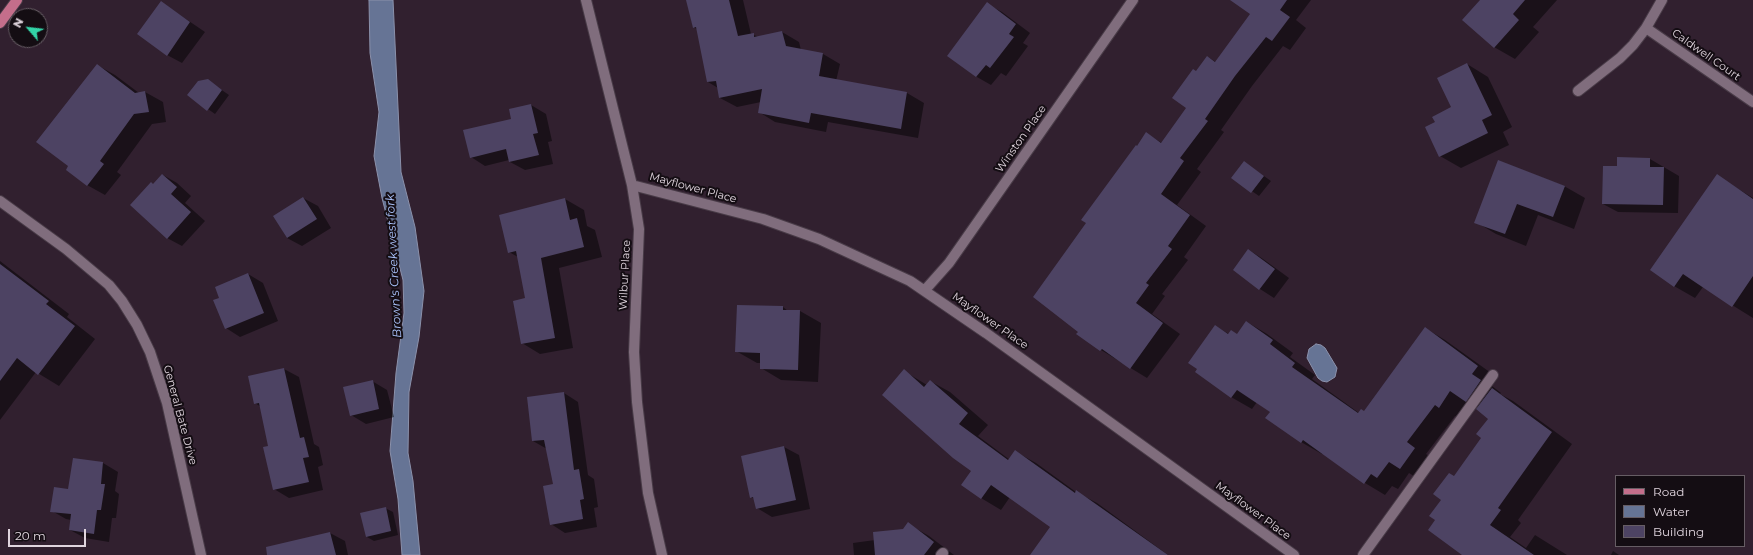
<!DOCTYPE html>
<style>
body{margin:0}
#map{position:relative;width:1753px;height:555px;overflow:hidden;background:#31202f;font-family:Montserrat,sans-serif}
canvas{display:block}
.legend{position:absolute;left:1615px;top:475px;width:130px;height:72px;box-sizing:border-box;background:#140d13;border:1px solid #665d64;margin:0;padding:5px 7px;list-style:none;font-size:12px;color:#e0d5de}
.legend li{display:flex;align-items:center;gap:8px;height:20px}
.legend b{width:20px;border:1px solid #665d64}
.north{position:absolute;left:8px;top:8px;width:40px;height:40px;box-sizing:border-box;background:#140d13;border:1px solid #665d64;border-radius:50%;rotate:298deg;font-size:11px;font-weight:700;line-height:16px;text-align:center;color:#e0d5de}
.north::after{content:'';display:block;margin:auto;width:14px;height:18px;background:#33d4a8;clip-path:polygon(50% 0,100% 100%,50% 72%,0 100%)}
.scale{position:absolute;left:8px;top:529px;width:78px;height:18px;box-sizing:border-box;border:2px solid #e0d5de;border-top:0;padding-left:5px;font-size:12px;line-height:14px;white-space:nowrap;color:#e0d5de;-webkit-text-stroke:3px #140d13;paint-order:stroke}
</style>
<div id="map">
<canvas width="1753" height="555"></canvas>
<ul class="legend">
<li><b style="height:5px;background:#c46e8b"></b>Road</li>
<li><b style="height:11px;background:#667495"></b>Water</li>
<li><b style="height:11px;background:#4d4363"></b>Building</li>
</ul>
<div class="north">N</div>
<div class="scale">20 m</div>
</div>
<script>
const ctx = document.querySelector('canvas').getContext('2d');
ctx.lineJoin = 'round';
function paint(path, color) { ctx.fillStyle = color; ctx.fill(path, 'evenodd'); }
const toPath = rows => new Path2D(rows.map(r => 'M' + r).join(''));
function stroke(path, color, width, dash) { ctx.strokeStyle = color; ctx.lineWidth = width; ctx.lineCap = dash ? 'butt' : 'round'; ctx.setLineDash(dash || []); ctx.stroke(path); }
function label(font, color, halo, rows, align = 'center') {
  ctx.font = font + ' Montserrat,sans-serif'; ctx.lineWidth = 4; ctx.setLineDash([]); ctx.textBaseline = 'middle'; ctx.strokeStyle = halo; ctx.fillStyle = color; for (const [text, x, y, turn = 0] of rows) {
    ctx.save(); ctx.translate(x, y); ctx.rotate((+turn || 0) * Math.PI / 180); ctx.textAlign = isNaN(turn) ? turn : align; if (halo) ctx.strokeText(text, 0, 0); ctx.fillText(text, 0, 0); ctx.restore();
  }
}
const water = toPath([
 [369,0,393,0,401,172,415,227,424,291,419,337,409,392,408,453,413,481,420,555,402,555,398,499,390,451,396,373,404,313,403,280,382,198,374,156,379,112,370,53,369,0],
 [1316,344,1321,345,1325,348,1337,368,1335,377,1327,382,1322,381,1318,378,1307,358,1309,349,1316,344]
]);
const shadow = toPath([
 [687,0,743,0,751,34,759,37,782,32,799,42,801,50,823,54,840,64,836,81,907,93,924,103,918,138,828,122,826,132,775,122,759,112,761,102,737,107,720,98,718,88,708,82,697,29,693,27],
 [1246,0,1311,0,1296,20,1306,28,1290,50,1283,46,1252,86,1221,130,1224,132,1197,169,1201,172,1177,205,1206,226,1184,257,1188,260,1162,294,1165,296,1152,314,1180,334,1147,378,1101,350,1087,223,1147,134,1162,143,1187,108,1197,72,1208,57,1216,62,1251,14],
 [1481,0,1557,0,1533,27,1539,32,1515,59,1494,47],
 [161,2,205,32,182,63,167,55],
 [987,4,1002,12,1030,33,1023,43,1028,46,1006,76,1001,73,991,85,977,77,948,56],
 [1467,64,1488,77,1512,127,1503,132,1509,145,1461,168,1440,156,1436,123,1453,108],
 [97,65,115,75,139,93,145,92,163,102,166,122,152,124,117,172,121,175,105,195,87,185],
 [207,80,229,95,215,114,188,95],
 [531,105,546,114,552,141,548,142,553,164,525,170,510,162,509,160,485,166,471,157],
 [1618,158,1650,159,1679,176,1678,213,1618,212,1603,204,1618,167],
 [1499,161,1564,186,1585,198,1574,229,1538,215,1526,246,1496,234,1476,222],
 [1251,167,1271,181,1259,196,1233,178],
 [163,175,177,183,191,196,185,203,205,221,182,246,167,238,154,185],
 [1717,176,1753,198,1753,318,1703,287,1695,298,1674,286],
 [303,198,318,206,331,228,302,246,287,238,274,216],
 [565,199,584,210,587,226,595,230,602,257,559,268,573,348,540,354,522,343,526,299,518,257,509,252],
 [1249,250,1263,259,1289,278,1274,298,1260,289,1234,270],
 [0,261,69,314,67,317,95,339,59,386,36,372,0,420],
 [248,274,263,283,278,321,240,337,226,328,221,298],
 [783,307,788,311,800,311,821,323,818,382,781,380,761,368,761,363,757,363,736,351],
 [1247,322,1267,334,1293,353,1290,357,1315,375,1312,379,1359,413,1365,412,1425,328,1445,340,1498,378,1492,386,1501,393,1500,394,1513,401,1572,444,1518,520,1521,523,1510,537,1526,548,1535,535,1567,555,1464,555,1436,520,1442,500,1455,477,1482,438,1489,419,1478,408,1470,403,1460,419,1455,416,1426,454,1435,460,1420,480,1409,473,1398,489,1392,486,1385,495,1365,483,1323,453,1322,454,1301,442,1266,418,1271,412,1257,402,1252,409,1231,397,1215,326,1229,334,1238,335],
 [284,369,299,377,314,444,319,447,323,465,318,467,323,490,289,498,274,489,269,446,261,407,255,403],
 [904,371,927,385,930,381,950,392,988,425,978,436,1010,460,1016,452,1036,463,1076,492,1097,503,1168,555,1045,555,1052,526,1010,497,1001,510,981,498,973,470],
 [372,381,387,390,394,417,366,424,351,415],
 [564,393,578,402,588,475,594,479,598,507,594,508,597,527,565,533,551,524,554,485,547,449,533,441],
 [784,447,799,455,810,509,772,517,757,508,755,499,751,497,743,456],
 [103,463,118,472,115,491,119,494,116,518,112,518,109,542,85,538,70,530,71,520,66,519,52,511,69,490],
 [385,508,393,512,398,535,374,541,367,537],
 [908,524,929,536,954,555,854,555,853,543,875,540,904,530],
 [330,533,345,541,348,555,282,555],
 [1613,551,1619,555,1611,555]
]);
const building = toPath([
 [686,0,729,0,738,36,754,33,754,37,782,31,786,46,823,53,819,76,907,92,901,129,811,113,809,123,758,113,762,89,719,98,716,81,707,82,696,27,693,28],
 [1230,0,1287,0,1280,10,1290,17,1272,41,1266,37,1235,76,1205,119,1208,121,1180,158,1184,161,1161,194,1190,215,1168,246,1172,249,1146,283,1149,285,1136,303,1163,323,1130,369,1102,349,1100,351,1076,334,1078,332,1033,297,1086,223,1081,220,1136,145,1137,146,1146,132,1161,143,1186,108,1172,98,1193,69,1196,71,1207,56,1215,62,1250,14],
 [1480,0,1525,0,1513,14,1519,20,1494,48,1462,20],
 [161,1,190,22,167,56,137,34],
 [987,2,1016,24,1009,34,1014,37,990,68,986,65,976,77,947,56],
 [1467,63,1492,115,1482,120,1488,133,1439,157,1425,127,1435,122,1432,117,1451,107,1437,78],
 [97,64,135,93,145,91,149,112,134,114,100,161,104,164,87,186,66,170,68,166,36,142],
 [208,79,222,90,207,111,187,95,198,81],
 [531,104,538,133,533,134,539,155,509,162,506,149,470,158,463,130,511,119,509,109],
 [1617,157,1650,158,1650,167,1664,167,1663,205,1602,204,1603,166,1617,166],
 [1498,160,1565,186,1553,217,1517,204,1505,234,1474,223],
 [1244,161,1264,176,1251,193,1231,178],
 [162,174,177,187,171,194,191,212,167,239,130,205,151,182,153,184],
 [1717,174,1753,199,1753,276,1732,307,1683,274,1674,287,1650,270],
 [303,197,317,219,287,238,273,216],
 [565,198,570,220,577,218,584,247,541,258,555,338,521,344,513,301,525,298,516,251,508,253,499,215],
 [1248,249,1275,269,1259,290,1233,270],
 [0,264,49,301,46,304,75,326,38,375,17,358,0,381],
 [248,273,264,313,225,329,213,300,219,298,215,287],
 [737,305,783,306,783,310,800,310,798,370,760,369,760,353,735,352],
 [1246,321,1273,340,1270,344,1295,363,1292,367,1358,413,1361,409,1364,411,1425,327,1478,366,1472,374,1481,380,1466,402,1450,391,1439,408,1435,405,1407,442,1415,448,1400,469,1389,462,1377,478,1371,474,1364,484,1303,440,1301,443,1265,418,1270,412,1237,390,1231,398,1195,372,1197,369,1188,363,1215,325,1228,334,1231,330,1237,334],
 [284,368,300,438,304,437,309,457,303,458,309,482,273,490,263,447,268,446,259,403,254,404,248,376],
 [904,369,924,387,930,380,968,413,959,424,1008,460,1015,450,1075,493,1076,490,1168,555,1030,555,1050,527,991,485,981,499,961,485,971,471,953,458,882,395],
 [373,380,379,409,350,416,343,387],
 [1492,388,1552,432,1498,508,1501,510,1490,525,1534,555,1462,555,1428,530,1435,520,1429,516,1441,500,1433,494,1449,473,1454,476,1481,438,1476,434,1488,419,1476,409],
 [564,392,574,470,579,469,584,499,580,500,583,519,550,525,543,486,553,484,544,440,532,441,527,397],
 [784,446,796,500,756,509,753,497,750,498,741,456],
 [73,458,103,462,101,484,105,484,101,510,97,510,94,534,69,530,71,514,50,512,54,487,68,489],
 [386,507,391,531,366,537,360,513],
 [908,522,934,542,924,555,875,555,873,532,903,529],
 [330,532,336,555,267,555,266,547]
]);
const lane = toPath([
 [941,555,943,553],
 [1363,555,1493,375]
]);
const street = toPath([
 [586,0,632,185,639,229,634,352,637,402,648,493,662,555],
 [1646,28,1753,102],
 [1578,91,1620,58,1633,45,1646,28,1662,0],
 [632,185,763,219,819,239,910,281,986,333,1294,555],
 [0,201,66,249,109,285,122,301,137,325,150,352,167,403,201,555],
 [925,290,949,263,1133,0]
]);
const primary = toPath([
 [0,23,17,0]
]);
const streetNames = [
 ["Caldwell Court",1706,55,35],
 ["Winston Place",1021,139,-55],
 ["Mayflower Place",693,188,15],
 ["Wilbur Place",625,275,-87],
 ["Mayflower Place",990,321,35],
 ["General Bate Drive",180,415,75],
 ["Mayflower Place",1253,511,36]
];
const waterNames = [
 ["Brown's Creek west fork",394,266,-93]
];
paint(water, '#667495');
stroke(water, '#8b91ab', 1);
paint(shadow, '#0007');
paint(building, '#4d4363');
stroke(lane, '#483b47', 12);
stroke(street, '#483b47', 12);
stroke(primary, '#483b47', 12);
stroke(lane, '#806d7d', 10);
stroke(street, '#806d7d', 10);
stroke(primary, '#c46e8b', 10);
label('11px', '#e0d5de', '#140d13', streetNames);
label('italic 12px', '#a8c0f8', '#140d13', waterNames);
</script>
